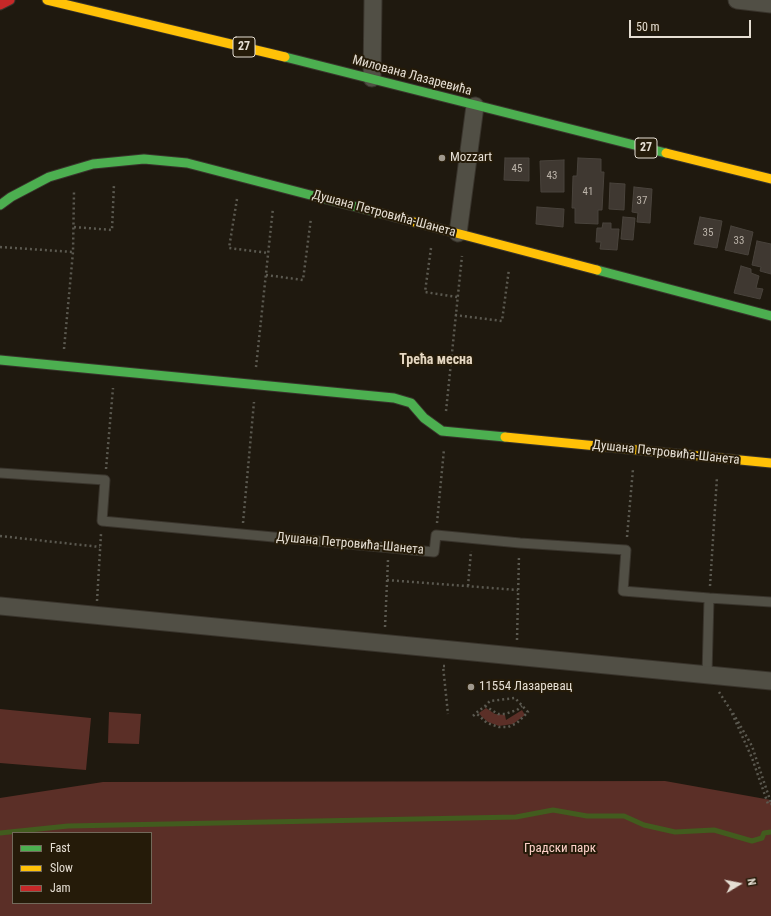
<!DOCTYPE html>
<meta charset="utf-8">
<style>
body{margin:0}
#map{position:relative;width:771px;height:916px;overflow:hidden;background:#1f190f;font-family:"Roboto Condensed",sans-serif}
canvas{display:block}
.legend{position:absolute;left:12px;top:832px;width:140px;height:72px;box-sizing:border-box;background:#251b09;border:1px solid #72695a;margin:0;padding:5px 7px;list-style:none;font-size:12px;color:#e5ded3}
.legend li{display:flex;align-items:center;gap:8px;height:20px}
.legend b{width:20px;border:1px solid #72695a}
.north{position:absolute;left:719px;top:864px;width:40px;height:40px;-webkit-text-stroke:3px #251b09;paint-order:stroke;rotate:80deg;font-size:11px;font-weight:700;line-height:16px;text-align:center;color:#e5ded3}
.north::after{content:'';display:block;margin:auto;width:14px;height:18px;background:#e5ded3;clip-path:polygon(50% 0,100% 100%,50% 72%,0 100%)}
.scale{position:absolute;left:629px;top:20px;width:122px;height:18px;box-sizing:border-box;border:2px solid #e5ded3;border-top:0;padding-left:5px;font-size:12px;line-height:14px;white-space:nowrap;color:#e5ded3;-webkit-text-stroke:3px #251b09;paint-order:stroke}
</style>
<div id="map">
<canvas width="771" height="916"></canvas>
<ul class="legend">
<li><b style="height:5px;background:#4caf50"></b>Fast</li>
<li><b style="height:5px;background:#ffc107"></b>Slow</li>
<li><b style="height:5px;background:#c62828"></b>Jam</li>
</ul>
<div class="north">N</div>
<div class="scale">50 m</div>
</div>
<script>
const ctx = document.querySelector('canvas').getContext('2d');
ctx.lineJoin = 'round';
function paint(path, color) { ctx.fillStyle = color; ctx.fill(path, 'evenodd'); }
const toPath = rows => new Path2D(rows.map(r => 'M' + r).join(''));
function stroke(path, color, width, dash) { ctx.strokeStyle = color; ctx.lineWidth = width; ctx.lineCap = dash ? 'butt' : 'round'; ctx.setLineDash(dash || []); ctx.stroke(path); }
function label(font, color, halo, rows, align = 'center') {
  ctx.font = font + ' "Roboto Condensed",sans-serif'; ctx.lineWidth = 4; ctx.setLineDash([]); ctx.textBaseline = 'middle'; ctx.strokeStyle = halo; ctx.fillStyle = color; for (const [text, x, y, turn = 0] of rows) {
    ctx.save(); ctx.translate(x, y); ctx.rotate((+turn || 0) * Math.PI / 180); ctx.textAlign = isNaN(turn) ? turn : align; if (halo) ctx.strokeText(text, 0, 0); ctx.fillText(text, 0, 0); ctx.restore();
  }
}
const green = toPath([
 [486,708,495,714,505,715,506,720,522,710,525,715,513,724,499,726,488,722,482,717,479,713],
 [0,709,91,718,86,770,0,763],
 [109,712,141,714,139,744,108,743],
 [665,781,771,800,771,916,0,916,0,798,103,782],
 [13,833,151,833,151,903,13,903]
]);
const stream = toPath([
 [0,833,68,826,516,817,553,810,587,816,624,816,644,825,675,832,714,830,752,841,762,838,764,833,771,832]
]);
const building = toPath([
 [505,158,529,158,529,181,504,180,505,158],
 [578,158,601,159,601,172,604,172,602,210,598,210,598,224,575,223,575,208,572,208,573,176,577,176,578,158],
 [564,160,564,192,541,192,540,161,564,160],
 [610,183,625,184,624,210,609,209,610,183],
 [634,187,652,189,650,223,637,222,638,213,632,212,634,187],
 [537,207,564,209,563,227,536,224,537,207],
 [623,217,635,218,633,240,621,239,623,217],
 [700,217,722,221,717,248,694,244,700,217],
 [603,223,611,223,611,229,619,229,617,250,600,249,601,242,596,242,597,228,602,228,603,223],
 [731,226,753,232,748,255,725,250,731,226],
 [757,241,771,244,771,274,760,271,761,267,752,265,757,241],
 [741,266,751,269,751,273,759,276,756,288,763,289,760,299,734,293,741,266]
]);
const path = toPath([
 [237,199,229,248,269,253],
 [74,227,112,230,114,184],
 [0,247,73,252],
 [431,248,425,292,457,297],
 [266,275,303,280,311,218],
 [455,315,502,321,509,269],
 [64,349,73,252,74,192],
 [256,367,273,208],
 [446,411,462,256],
 [106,469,113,388],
 [243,523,254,402],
 [437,523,444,449],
 [0,536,100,547],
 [627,537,633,469],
 [387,580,518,590],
 [468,586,471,551],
 [710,586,717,477],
 [97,601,101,534],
 [385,627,388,560],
 [517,640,519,555],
 [445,666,443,666,448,714],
 [719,692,730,709,752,758,768,804,771,804],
 [485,706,498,714,505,714,517,710,522,706],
 [733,713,752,746,771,803],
 [473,716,476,713,485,706,490,701,515,698,528,712,517,723,508,727,499,727,487,723,476,713]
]);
const lane = toPath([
 [0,473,105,480,102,521,434,552,436,535,520,543,626,550,623,591,709,598],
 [707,675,709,598,771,602]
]);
const street = toPath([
 [737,0,771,4],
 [372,78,373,0],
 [458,233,475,106],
 [0,606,771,681]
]);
const fast = toPath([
 [285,57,666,153],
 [0,205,11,197,49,177,93,164,144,159,187,163,395,217],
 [597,270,771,316],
 [0,360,394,398,411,403,424,418,442,431,505,437]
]);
const slow = toPath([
 [47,0,285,57],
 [666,153,771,179],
 [395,217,597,270],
 [505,437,771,463]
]);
const jam = toPath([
 [0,5,10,0]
]);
const markers = [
 [442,158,4,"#a0998e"],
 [471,687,4,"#a0998e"]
];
const numberNames = [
 ["45",517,169],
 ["43",552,176],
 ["41",588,192],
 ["37",642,201],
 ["35",708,233],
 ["33",739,241]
];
const shields = [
 [244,47,22],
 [646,148,22]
];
const shieldNames = [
 ["27",244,47],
 ["27",646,148]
];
const streetNames = [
 ["Милована Лазаревића",412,76,15],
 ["Душана Петровића-Шанета",384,214,15],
 ["Душана Петровића-Шанета",666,453,6],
 ["Душана Петровића-Шанета",350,544,5]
];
const poiNames = [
 ["Mozzart",450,158],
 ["11554 Лазаревац",479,687]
];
const parkNames = [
 ["Градски парк",560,849]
];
const neighbourhoodNames = [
 ["Трећа месна",436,360]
];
paint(green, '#5b2f27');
stroke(stream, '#425c1e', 5);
paint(building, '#3f3831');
stroke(building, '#49433c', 1);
stroke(lane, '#39342c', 11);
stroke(street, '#39342c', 19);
stroke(fast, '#39342c', 11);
stroke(slow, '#39342c', 11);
stroke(jam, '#39342c', 11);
stroke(path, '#5b5950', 2.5, [2, 3]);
stroke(lane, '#514f45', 9);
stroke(street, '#514f45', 17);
stroke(fast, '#4caf50', 9);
stroke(slow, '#ffc107', 9);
stroke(jam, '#c62828', 9);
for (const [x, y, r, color] of markers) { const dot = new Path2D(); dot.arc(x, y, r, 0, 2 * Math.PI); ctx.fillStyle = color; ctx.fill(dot); stroke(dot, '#251b09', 1.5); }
label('11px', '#bcb4aa', null, numberNames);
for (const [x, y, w] of shields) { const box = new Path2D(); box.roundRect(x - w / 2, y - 10, w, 20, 3); ctx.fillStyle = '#251b09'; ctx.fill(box); stroke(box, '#e5ded3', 1); }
label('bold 12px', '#e5ded3', null, shieldNames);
label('13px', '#e5ded3', '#251b09', streetNames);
label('13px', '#e5ded3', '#251b09', poiNames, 'left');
label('13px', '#fdd1c9', '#251b09', parkNames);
label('bold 14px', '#e5d7c1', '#251b09', neighbourhoodNames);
</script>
